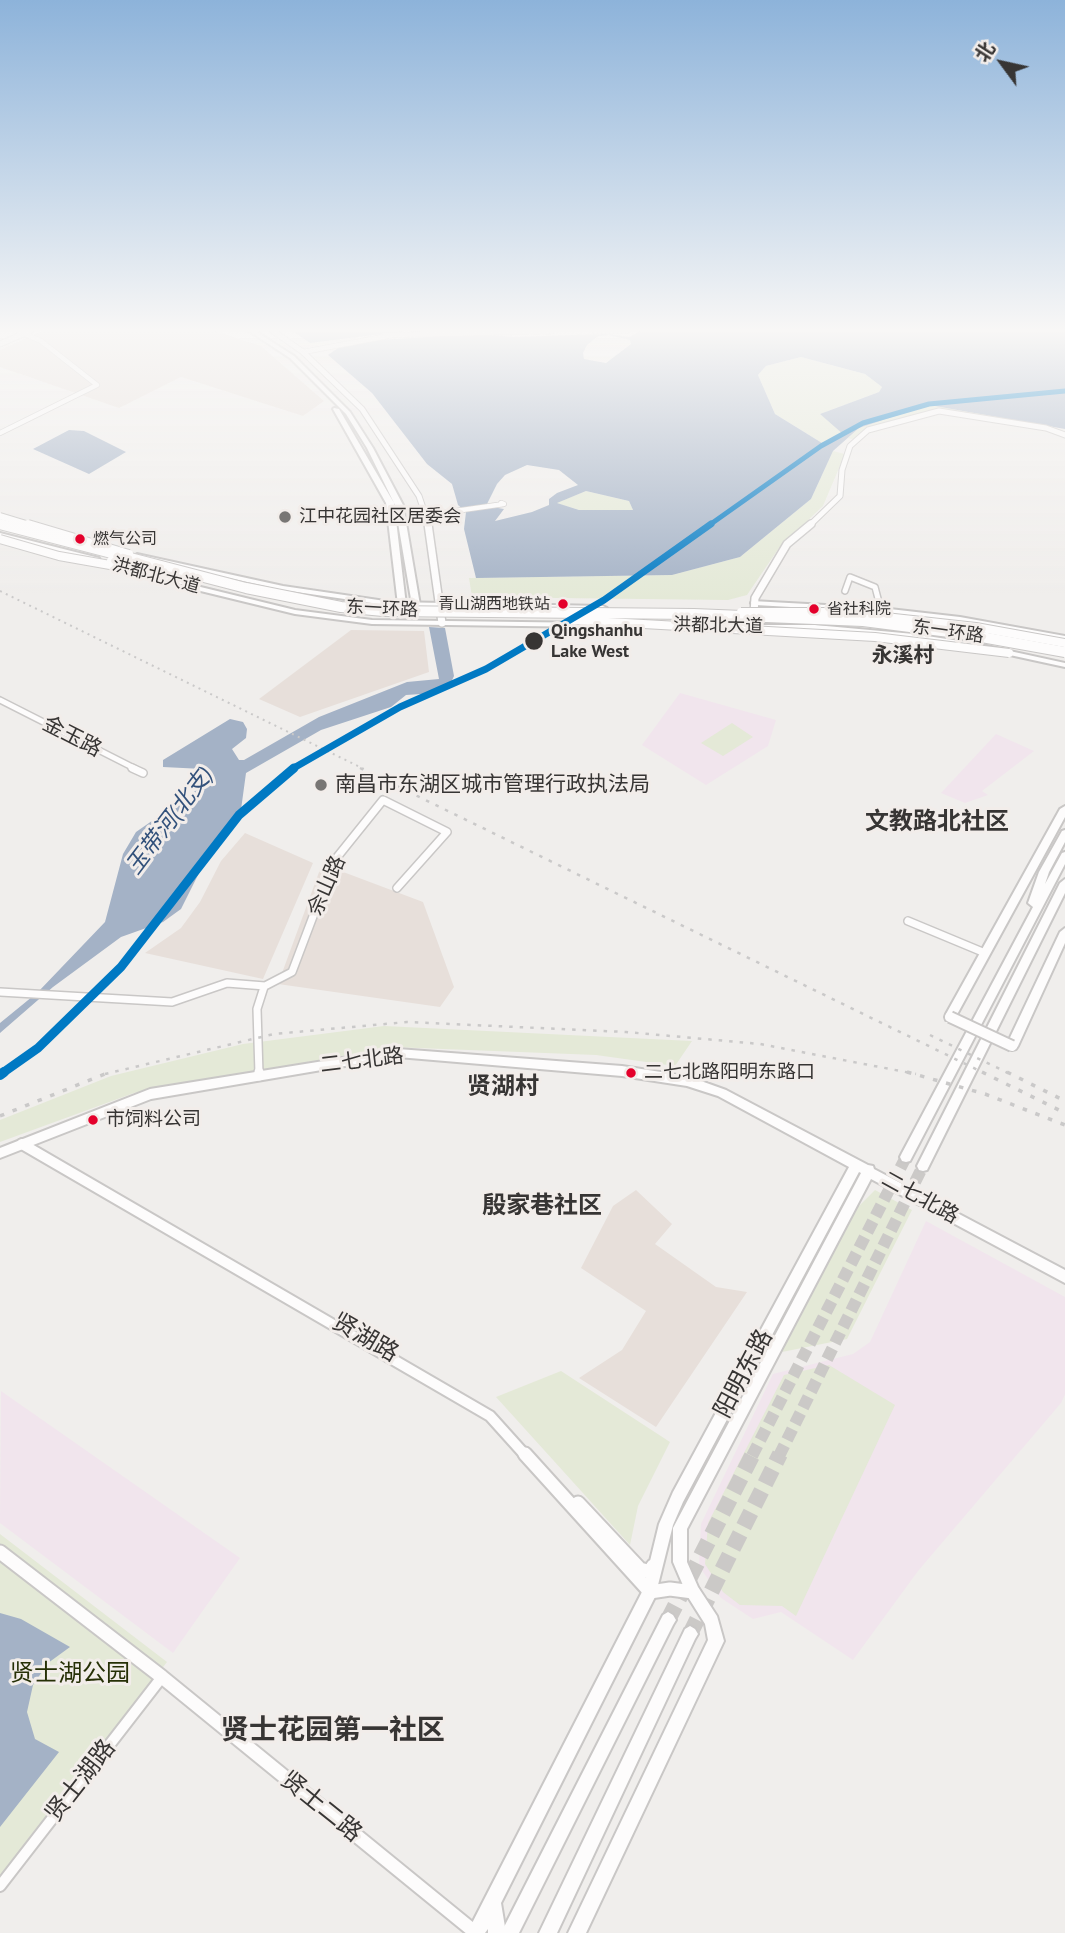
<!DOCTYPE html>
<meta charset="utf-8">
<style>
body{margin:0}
#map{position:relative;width:1065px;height:1933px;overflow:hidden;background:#f0eeec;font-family:"PT Sans","Noto Sans SC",sans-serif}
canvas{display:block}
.north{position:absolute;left:967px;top:28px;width:70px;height:70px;-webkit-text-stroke:5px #f2edea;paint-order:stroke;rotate:303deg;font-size:19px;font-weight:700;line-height:28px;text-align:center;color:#373534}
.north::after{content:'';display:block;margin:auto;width:24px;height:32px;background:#373534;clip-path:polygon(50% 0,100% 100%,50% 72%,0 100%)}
</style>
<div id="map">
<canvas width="1065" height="1933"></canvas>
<div class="north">北</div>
</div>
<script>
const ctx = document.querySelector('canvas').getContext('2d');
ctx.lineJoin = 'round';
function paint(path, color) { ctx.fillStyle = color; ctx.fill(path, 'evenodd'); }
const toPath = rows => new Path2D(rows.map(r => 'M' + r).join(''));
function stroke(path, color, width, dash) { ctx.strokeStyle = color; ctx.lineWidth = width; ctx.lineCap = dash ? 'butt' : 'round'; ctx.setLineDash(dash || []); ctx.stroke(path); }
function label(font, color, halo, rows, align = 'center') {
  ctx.font = font + ' "PT Sans","Noto Sans SC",sans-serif'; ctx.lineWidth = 6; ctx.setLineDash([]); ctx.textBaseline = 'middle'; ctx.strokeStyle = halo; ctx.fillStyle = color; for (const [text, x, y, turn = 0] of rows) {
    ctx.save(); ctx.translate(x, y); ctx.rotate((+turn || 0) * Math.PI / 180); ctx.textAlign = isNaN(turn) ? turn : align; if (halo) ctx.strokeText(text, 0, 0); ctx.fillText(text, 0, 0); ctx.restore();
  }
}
const built = toPath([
 [42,331,214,331,261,346,324,401,303,416,181,377,119,408,0,367,0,350],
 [351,630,424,631,429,672,300,717,259,699],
 [245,833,313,863,263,979,145,953,181,928,200,902,221,861],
 [322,864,423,902,454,987,440,1007,278,984],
 [636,1190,672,1224,655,1244,716,1287,747,1292,656,1427,579,1378,622,1350,646,1311,581,1268,613,1206]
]);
const education = toPath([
 [680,693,776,720,768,746,706,785,642,745],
 [996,734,1034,751,982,791,988,795,965,803,941,793],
 [926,1221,1065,1297,1065,1394,1061,1403,918,1571,853,1660,781,1612,753,1619,721,1598,699,1566,701,1524,773,1374,853,1354,870,1342],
 [1,1391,240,1558,173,1653,0,1523]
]);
const green = toPath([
 [801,357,865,374,882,387,879,392,820,414,844,433,822,443,775,414,758,375,766,366],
 [929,405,1039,423,1046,428,939,411,868,430,855,440,848,438,859,428],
 [833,451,845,454,823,506,779,548,747,595,728,600,472,597,469,578,672,575,740,557,811,499],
 [586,491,629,501,633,510,579,510,556,503],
 [732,723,753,737,723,756,701,743],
 [384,1026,692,1041,675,1066,596,1055,392,1047,134,1093,0,1142,0,1120,111,1076,243,1044],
 [875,1190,912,1210,847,1339,782,1352,858,1207],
 [829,1365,895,1405,796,1616,782,1606,740,1605,723,1592,705,1564,708,1523,784,1375],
 [561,1371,670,1442,638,1506,630,1545,496,1397],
 [0,1534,167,1662,0,1878]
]);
const water = toPath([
 [293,331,404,331,310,343],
 [640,331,1065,331,1065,429,929,405,859,428,833,451,811,499,740,557,672,575,476,578,464,529,466,512,458,505,452,484,427,464,372,393,328,355,338,348,379,340,477,334,514,337,605,334,630,337],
 [609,335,630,340,631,344,606,363,584,359,583,353,587,345,598,336],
 [801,357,865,374,882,387,879,392,820,414,843,434,822,443,775,414,758,375,766,366],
 [527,465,559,470,578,485,557,493,549,499,549,505,532,512,495,521,504,509,486,506,497,484,505,475],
 [586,491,629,501,633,510,579,510,557,503],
 [69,430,84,431,126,452,89,474,33,449],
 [429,627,445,628,454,676,449,687,436,693,406,695,391,707,321,730,246,773,240,817,210,851,181,909,163,922,121,937,53,987,0,1033,0,1023,38,992,105,922,123,854,136,832,208,782,203,769,163,767,163,760,230,719,243,722,247,729,246,738,232,749,239,760,244,760,319,717,407,682,439,679],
 [0,1613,21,1619,70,1647,48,1663,33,1685,27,1712,35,1739,59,1752,0,1827]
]);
const primaryTunnelFar1 = toPath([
 [752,1456,906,1157],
 [779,1456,923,1166]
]);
const primaryTunnel = toPath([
 [668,1620,753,1454],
 [690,1634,780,1454]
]);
const minorFar4 = toPath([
 [594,331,627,331],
 [303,352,393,335,553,331],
 [0,433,97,385,41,341,18,331],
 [427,515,504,504,501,503]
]);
const minorFar3 = toPath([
 [845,591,850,577,875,587,881,610],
 [0,700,136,769]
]);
const minorFar2 = toPath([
 [132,768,143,773],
 [908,921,985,953],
 [0,992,172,1002,227,983,265,986,292,972,334,861,383,800,447,832,397,888],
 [259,1074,257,1009,264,987]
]);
const minorFar1 = toPath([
 [259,1072,259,1076]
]);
const minor = toPath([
 [0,1886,162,1677]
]);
const tertiaryFar3 = toPath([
 [273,331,303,352,362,409,419,496,429,526],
 [0,344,30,331],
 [809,526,840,496,842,470,850,446,868,430,939,411,1046,428,1065,435]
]);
const tertiaryFar2 = toPath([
 [428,524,442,623],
 [754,613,755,598,787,544,811,524]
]);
const tertiaryFar1 = toPath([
 [22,1144,490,1416,526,1456]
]);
const tertiary = toPath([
 [525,1454,650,1592,670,1589,693,1592],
 [578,1503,640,1569,650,1572,653,1566],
 [0,1552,162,1677,476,1933]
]);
const secondary = toPath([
 [249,331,255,331,294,356,350,412,373,448,403,505,420,605,419,607,416,607,412,605,395,505,367,448,346,414,290,358,249,331],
 [334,408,339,409,394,503,406,605,405,607,402,607,398,605,386,503,333,409,334,408],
 [752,601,881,608,960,617,1065,636,1065,640,960,621,881,612,755,605,751,603,752,601],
 [1065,806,1065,817,954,1020,946,1020,945,1017,946,1014,1060,809,1065,806],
 [1065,928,1065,943,1018,1046,1016,1049,1012,1050,1008,1049,1006,1046,1060,932,1065,928],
 [398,1049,622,1066,687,1076,726,1090,868,1165,873,1166,874,1169,1065,1270,1065,1283,871,1179,687,1529,687,1562,698,1587,717,1616,724,1641,586,1933,568,1933,708,1640,705,1624,688,1597,673,1562,673,1528,861,1173,859,1172,683,1502,673,1525,655,1597,501,1903,506,1933,488,1933,488,1929,485,1933,467,1933,643,1590,659,1524,673,1492,849,1167,718,1096,687,1086,622,1076,398,1057,151,1099,0,1158,0,1148,150,1089,398,1049]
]);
const primary = toPath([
 [0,533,99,558,100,560,96,562,0,537,0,533],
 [137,554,283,586,392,602,603,606,607,608,603,610,392,606,283,590,140,558,137,558,137,554],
 [176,581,295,610,372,620,596,623,600,625,596,627,372,624,295,614,176,585,176,581],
 [746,625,815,625,914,634,973,643,1065,663,1065,667,973,647,914,638,815,629,746,629,746,625],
 [1065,830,1065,842,1049,872,1045,884,1062,853,1065,852,1065,864,910,1161,906,1162,902,1161,900,1157,902,1153,1033,907,1028,903,1039,872,1062,831,1065,830],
 [1065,879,1065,893,927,1170,923,1171,919,1170,917,1166,919,1162,1060,883,1065,879],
 [668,1612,673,1615,676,1620,673,1625,519,1933,501,1933,663,1615,668,1612],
 [690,1626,695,1629,698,1634,695,1639,557,1933,539,1933,685,1629,690,1626]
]);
const railFar2 = toPath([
 [0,591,364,769]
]);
const railFar1 = toPath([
 [360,768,986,1074],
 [930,1035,1010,1074],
 [105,1074,274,1034,407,1022,626,1032,760,1044,916,1074]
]);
const rail = toPath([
 [907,1072,985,1094,1065,1125],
 [982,1072,1065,1113],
 [1007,1072,1065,1101],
 [0,1116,110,1072]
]);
const secondaryBridge = toPath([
 [950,1017,1012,1046]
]);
const primaryBridgeFar1 = toPath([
 [0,516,33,526]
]);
const primaryBridge = toPath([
 [28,524,129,554],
 [0,539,59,556,127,568],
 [741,612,840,612,976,627,1065,643],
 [572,620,875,637,1009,653]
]);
const trunkBridgeFar1 = toPath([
 [0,524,7,526]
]);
const trunkBridge = toPath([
 [0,524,246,588,341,607,383,611,694,614,863,621,965,634,1065,652],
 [112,561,189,581]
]);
const metro1Far3 = toPath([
 [708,526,821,446,863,423,929,404,1065,391]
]);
const metro1Far2 = toPath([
 [292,769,400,707,486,669,604,600,711,524]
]);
const metro1Far1 = toPath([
 [1,1074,38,1048,121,967,239,815,294,768]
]);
const metro1 = toPath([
 [0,1075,4,1072]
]);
const markers = [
 [285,517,7,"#787674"],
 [80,539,6,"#e4002b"],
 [563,604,6,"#e4002b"],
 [814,609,6,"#e4002b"],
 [534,641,10,"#373534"],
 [321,785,7,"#787674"],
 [631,1073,6,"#e4002b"],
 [93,1120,6,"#e4002b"]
];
const farBusnames = [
 ["燃气公司",93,539],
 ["青山湖西地铁站",550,604,"right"],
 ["省社科院",827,609]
];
const farPoinames = [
 ["江中花园社区居委会",299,517]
];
const farStreetnames = [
 ["洪都北大道",156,576,15],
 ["东一环路",382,609,3],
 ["洪都北大道",718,626,1],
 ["东一环路",948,632,8]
];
const farStopnames = [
 ["Qingshanhu",551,631],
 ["Lake West",551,652]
];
const busNames = [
 ["二七北路阳明东路口",644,1073],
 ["市饲料公司",106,1120]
];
const farQuarternames = [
 ["永溪村",903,656]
];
const streetNames = [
 ["金玉路",72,737,27],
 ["佘山路",327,886,-66],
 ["二七北路",362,1061,-7],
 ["二七北路",920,1198,29]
];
const poiNames = [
 ["南昌市东湖区城市管理行政执法局",335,785]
];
const waterNames = [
 ["玉带河(北支)",170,821,-53]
];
const quarterNames = [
 ["文教路北社区",937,822],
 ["贤湖村",503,1087],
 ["殷家巷社区",542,1206]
];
const nearStreetnames = [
 ["贤湖路",365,1338,30],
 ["阳明东路",744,1374,-62],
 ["贤士湖路",81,1781,-52],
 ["贤士二路",321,1807,39]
];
const nearParknames = [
 ["贤士湖公园",70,1674]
];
const nearQuarternames = [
 ["贤士花园第一社区",333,1731]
];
paint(built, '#e7dfda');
paint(education, '#f1e5ed');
paint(green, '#e4e9d7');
paint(water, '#a4b2c6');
stroke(primaryTunnelFar1, '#cbc9c7', 12, [12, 6]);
stroke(primaryTunnel, '#cbc9c7', 16, [16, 8]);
stroke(minorFar4, '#c9c7c6', 6);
stroke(minorFar3, '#c9c7c6', 8);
stroke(minorFar2, '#c9c7c6', 10);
stroke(minorFar1, '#c9c7c6', 12);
stroke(minor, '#c9c7c6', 14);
stroke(tertiaryFar3, '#c9c7c6', 7);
stroke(tertiaryFar2, '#c9c7c6', 10);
stroke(tertiaryFar1, '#c9c7c6', 14);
stroke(tertiary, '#c9c7c6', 17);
stroke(secondary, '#c9c7c6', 4);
stroke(primary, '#c9c7c6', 4);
stroke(minorFar4, '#fdfcfc', 4.5);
stroke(minorFar3, '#fdfcfc', 5);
stroke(minorFar2, '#fdfcfc', 7);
stroke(minorFar1, '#fdfcfc', 9);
stroke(minor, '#fdfcfc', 10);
stroke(tertiaryFar3, '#fdfcfc', 5);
stroke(tertiaryFar2, '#fdfcfc', 7);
stroke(tertiaryFar1, '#fdfcfc', 10);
stroke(tertiary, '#fdfcfc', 13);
paint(secondary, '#fdfcfc');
paint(primary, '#fdfcfc');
stroke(railFar2, '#cac9c9', 2, [2, 4.5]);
stroke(railFar1, '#cac9c9', 2.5, [3.5, 7]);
stroke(rail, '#cac9c9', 3.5, [4.5, 9]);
stroke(secondaryBridge, '#c9c7c6', 14, []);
stroke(primaryBridgeFar1, '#c9c7c6', 8, []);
stroke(primaryBridge, '#c9c7c6', 10, []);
stroke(trunkBridgeFar1, '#c9c7c6', 10, []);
stroke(trunkBridge, '#c9c7c6', 12, []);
stroke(secondaryBridge, '#fdfcfc', 10);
stroke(primaryBridgeFar1, '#fdfcfc', 6);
stroke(primaryBridge, '#fdfcfc', 8);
stroke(trunkBridgeFar1, '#fdfcfc', 8);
stroke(trunkBridge, '#fdfcfc', 10);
stroke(metro1Far3, '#0079c3', 5);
stroke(metro1Far2, '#0079c3', 7);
stroke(metro1Far1, '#0079c3', 9);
stroke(metro1, '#0079c3', 10);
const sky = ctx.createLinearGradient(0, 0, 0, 601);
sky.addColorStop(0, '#8db3da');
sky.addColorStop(0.55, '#f8f7f6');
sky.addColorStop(1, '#f8f7f600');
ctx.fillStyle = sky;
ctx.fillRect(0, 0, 1065, 601);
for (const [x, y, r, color] of markers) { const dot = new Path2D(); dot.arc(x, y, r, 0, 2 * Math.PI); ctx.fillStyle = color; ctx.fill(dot); stroke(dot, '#f2edea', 2.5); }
label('16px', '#373534', '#f2edea', farBusnames, 'left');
label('18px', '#373534', '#f2edea', farPoinames, 'left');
label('18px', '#373534', '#f2edea', farStreetnames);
label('bold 18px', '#373534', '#f2edea', farStopnames, 'left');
label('19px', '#373534', '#f2edea', busNames, 'left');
label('bold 21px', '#373534', '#f2edea', farQuarternames);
label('21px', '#373534', '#f2edea', streetNames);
label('21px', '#373534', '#f2edea', poiNames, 'left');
label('italic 23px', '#32517b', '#f2edea', waterNames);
label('bold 24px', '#373534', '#f2edea', quarterNames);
label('24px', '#373534', '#f2edea', nearStreetnames);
label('24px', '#263006', '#f2edea', nearParknames);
label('bold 28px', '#373534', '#f2edea', nearQuarternames);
</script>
